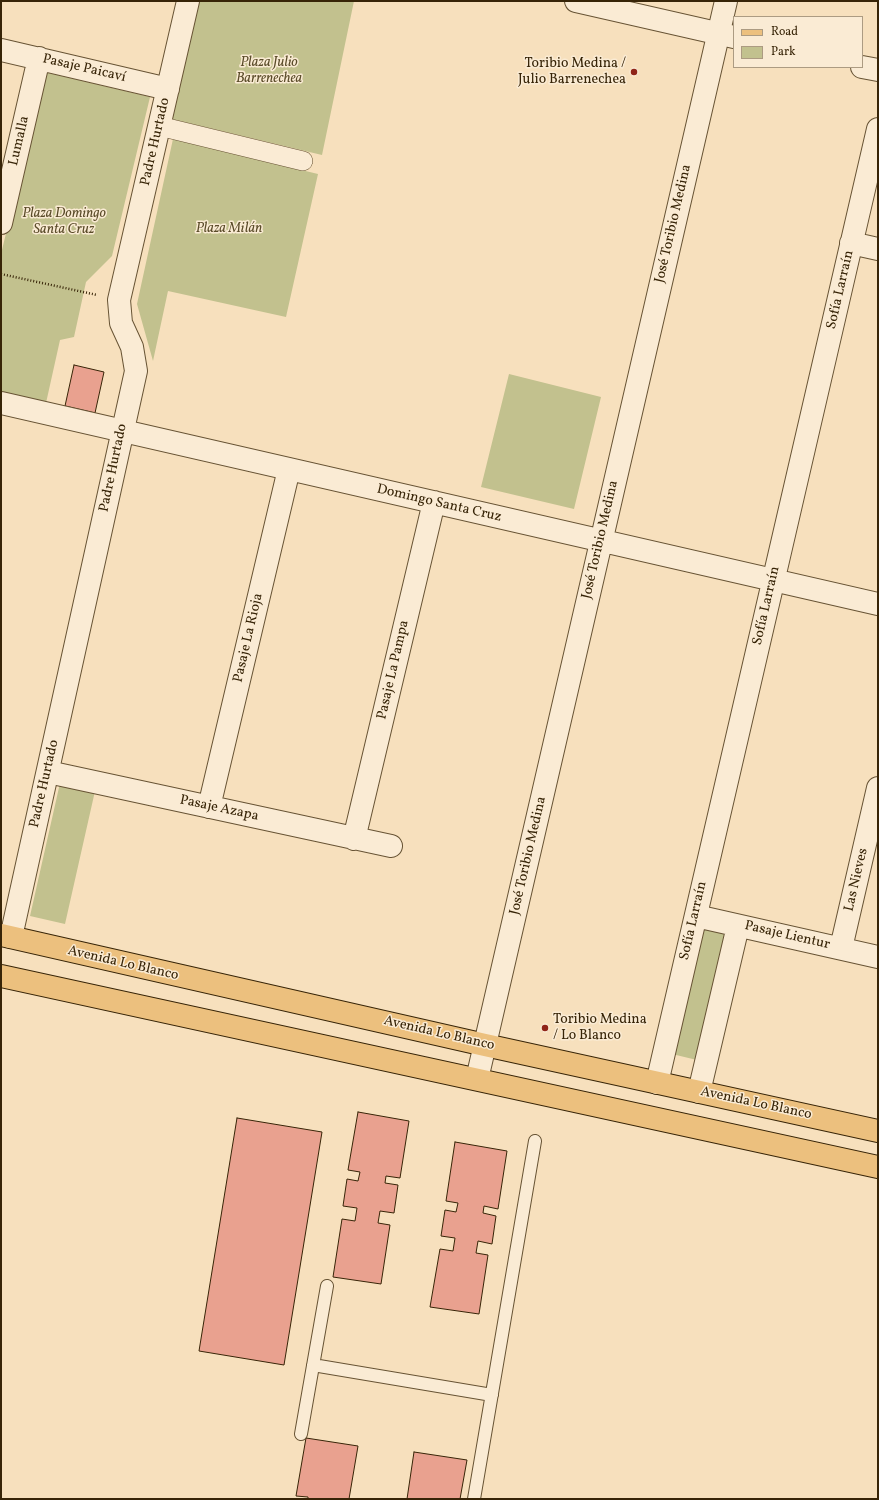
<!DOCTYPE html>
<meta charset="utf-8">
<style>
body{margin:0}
#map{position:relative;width:879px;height:1500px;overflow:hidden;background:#f7e0bd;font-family:Vollkorn,serif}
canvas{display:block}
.frame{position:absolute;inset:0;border:2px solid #372407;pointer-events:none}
.legend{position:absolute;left:733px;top:16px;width:130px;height:52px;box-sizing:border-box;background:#faebd4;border:1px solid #ac9b82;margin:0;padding:5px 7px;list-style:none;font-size:12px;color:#372407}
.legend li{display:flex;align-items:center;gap:8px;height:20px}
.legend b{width:20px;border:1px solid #ac9b82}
</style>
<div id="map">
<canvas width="879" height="1500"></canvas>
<div class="frame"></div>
<ul class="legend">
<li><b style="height:5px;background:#ecc07e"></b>Road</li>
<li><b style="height:11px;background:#c2c18e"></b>Park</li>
</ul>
</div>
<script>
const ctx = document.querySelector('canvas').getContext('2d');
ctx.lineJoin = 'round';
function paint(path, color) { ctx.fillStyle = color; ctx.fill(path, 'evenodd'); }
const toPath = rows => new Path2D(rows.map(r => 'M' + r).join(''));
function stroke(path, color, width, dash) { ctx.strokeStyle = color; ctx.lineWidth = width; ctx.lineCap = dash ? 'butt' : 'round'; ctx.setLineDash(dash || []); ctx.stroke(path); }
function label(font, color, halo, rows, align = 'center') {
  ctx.font = font + ' Vollkorn,serif'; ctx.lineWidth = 3; ctx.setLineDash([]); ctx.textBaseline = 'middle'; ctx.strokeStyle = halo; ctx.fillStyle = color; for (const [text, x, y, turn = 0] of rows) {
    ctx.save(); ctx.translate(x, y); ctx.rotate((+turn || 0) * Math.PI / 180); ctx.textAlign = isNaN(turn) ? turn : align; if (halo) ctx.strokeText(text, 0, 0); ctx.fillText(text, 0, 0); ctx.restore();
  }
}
const green = toPath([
 [197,1,354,1,322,155,171,119],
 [45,72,150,97,112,256,86,282,74,337,60,340,46,403,1,393,1,254],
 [173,139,318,174,286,317,168,291,153,361,137,304],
 [509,374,601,397,574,509,481,487],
 [60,783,95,791,65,924,30,916],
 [702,923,731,929,701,1061,672,1054]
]);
const building = toPath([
 [74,365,104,372,95,413,65,406,74,365],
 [358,1112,409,1121,400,1178,386,1176,385,1183,398,1185,394,1213,380,1211,378,1223,390,1225,381,1284,333,1277,342,1219,355,1221,357,1208,343,1206,347,1179,358,1181,360,1172,348,1170,358,1112],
 [237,1118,322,1132,284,1365,199,1351,237,1118],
 [455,1142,507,1151,498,1209,484,1206,483,1213,496,1216,492,1244,478,1241,476,1253,488,1255,479,1314,430,1307,440,1249,453,1251,455,1238,441,1236,445,1210,456,1212,458,1203,446,1201,455,1142],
 [306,1438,358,1446,349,1499,308,1499,308,1497,296,1496,306,1438],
 [414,1452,467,1460,460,1499,407,1499,414,1452]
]);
const path = toPath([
 [1,274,97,295]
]);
const service = toPath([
 [313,1365,492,1395],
 [301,1434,327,1286],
 [474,1499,535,1141]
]);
const pedestrian = toPath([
 [159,126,303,161]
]);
const minor = toPath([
 [1,50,168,89],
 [1,223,39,58],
 [851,243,878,249],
 [1,403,878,604],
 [48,772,391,846],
 [209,807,289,469],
 [354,839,434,502],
 [696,916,878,957],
 [11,937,136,371,132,347,121,323,119,300,188,1],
 [841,948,878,788],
 [477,1079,726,1],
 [657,1083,878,129],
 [699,1092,738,926]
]);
const tertiary = toPath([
 [576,1,734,37],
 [862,67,878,70]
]);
const primary = toPath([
 [1,935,485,1045,878,1131],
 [1,976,878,1167]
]);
const markers = [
 [634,72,4,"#8f2418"],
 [545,1028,4,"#8f2418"]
];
const parkNames = [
 ["Plaza Julio",269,63],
 ["Barrenechea",269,79],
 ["Plaza Domingo",64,214],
 ["Santa Cruz",64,230],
 ["Plaza Milán",229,229]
];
const poiNames = [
 ["Toribio Medina /",626,64],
 ["Julio Barrenechea",626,80],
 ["Toribio Medina",553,1020,"left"],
 ["/ Lo Blanco",553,1036,"left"]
];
const streetNames = [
 ["Pasaje Paicaví",84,69,13],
 ["Lumalla",20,141,-77],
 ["Padre Hurtado",156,142,-77],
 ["José Toribio Medina",674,224,-77],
 ["Sofía Larraín",841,290,-77],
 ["Padre Hurtado",114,468,-78],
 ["Domingo Santa Cruz",439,504,13],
 ["José Toribio Medina",601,540,-77],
 ["Sofía Larraín",767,606,-77],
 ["Pasaje La Rioja",249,638,-77],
 ["Pasaje La Pampa",394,670,-77],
 ["Padre Hurtado",45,784,-77],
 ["Pasaje Azapa",219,809,12],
 ["José Toribio Medina",529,856,-77],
 ["Las Nieves",857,880,-77],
 ["Sofía Larraín",694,921,-77],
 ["Pasaje Lientur",787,936,13],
 ["Avenida Lo Blanco",123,964,13],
 ["Avenida Lo Blanco",439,1034,13],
 ["Avenida Lo Blanco",756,1104,12]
];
paint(green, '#c2c18e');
paint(building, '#e9a18f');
stroke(building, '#372407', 1);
stroke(service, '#675334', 14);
stroke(pedestrian, '#675334', 20);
stroke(minor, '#675334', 24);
stroke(tertiary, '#675334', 24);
stroke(primary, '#372407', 24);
stroke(path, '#372407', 2.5, [1, 2]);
stroke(service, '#faebd4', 12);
stroke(pedestrian, '#faebd4', 19);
stroke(minor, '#faebd4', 22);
stroke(tertiary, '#faebd4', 22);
stroke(primary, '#ecc07e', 22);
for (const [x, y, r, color] of markers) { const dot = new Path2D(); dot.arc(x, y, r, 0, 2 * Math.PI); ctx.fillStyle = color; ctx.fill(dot); stroke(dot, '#faebd4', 1.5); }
label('italic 14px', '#5a4b29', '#faebd4', parkNames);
label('14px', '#372407', '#faebd4', poiNames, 'right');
label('14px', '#372407', '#faebd4', streetNames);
</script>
